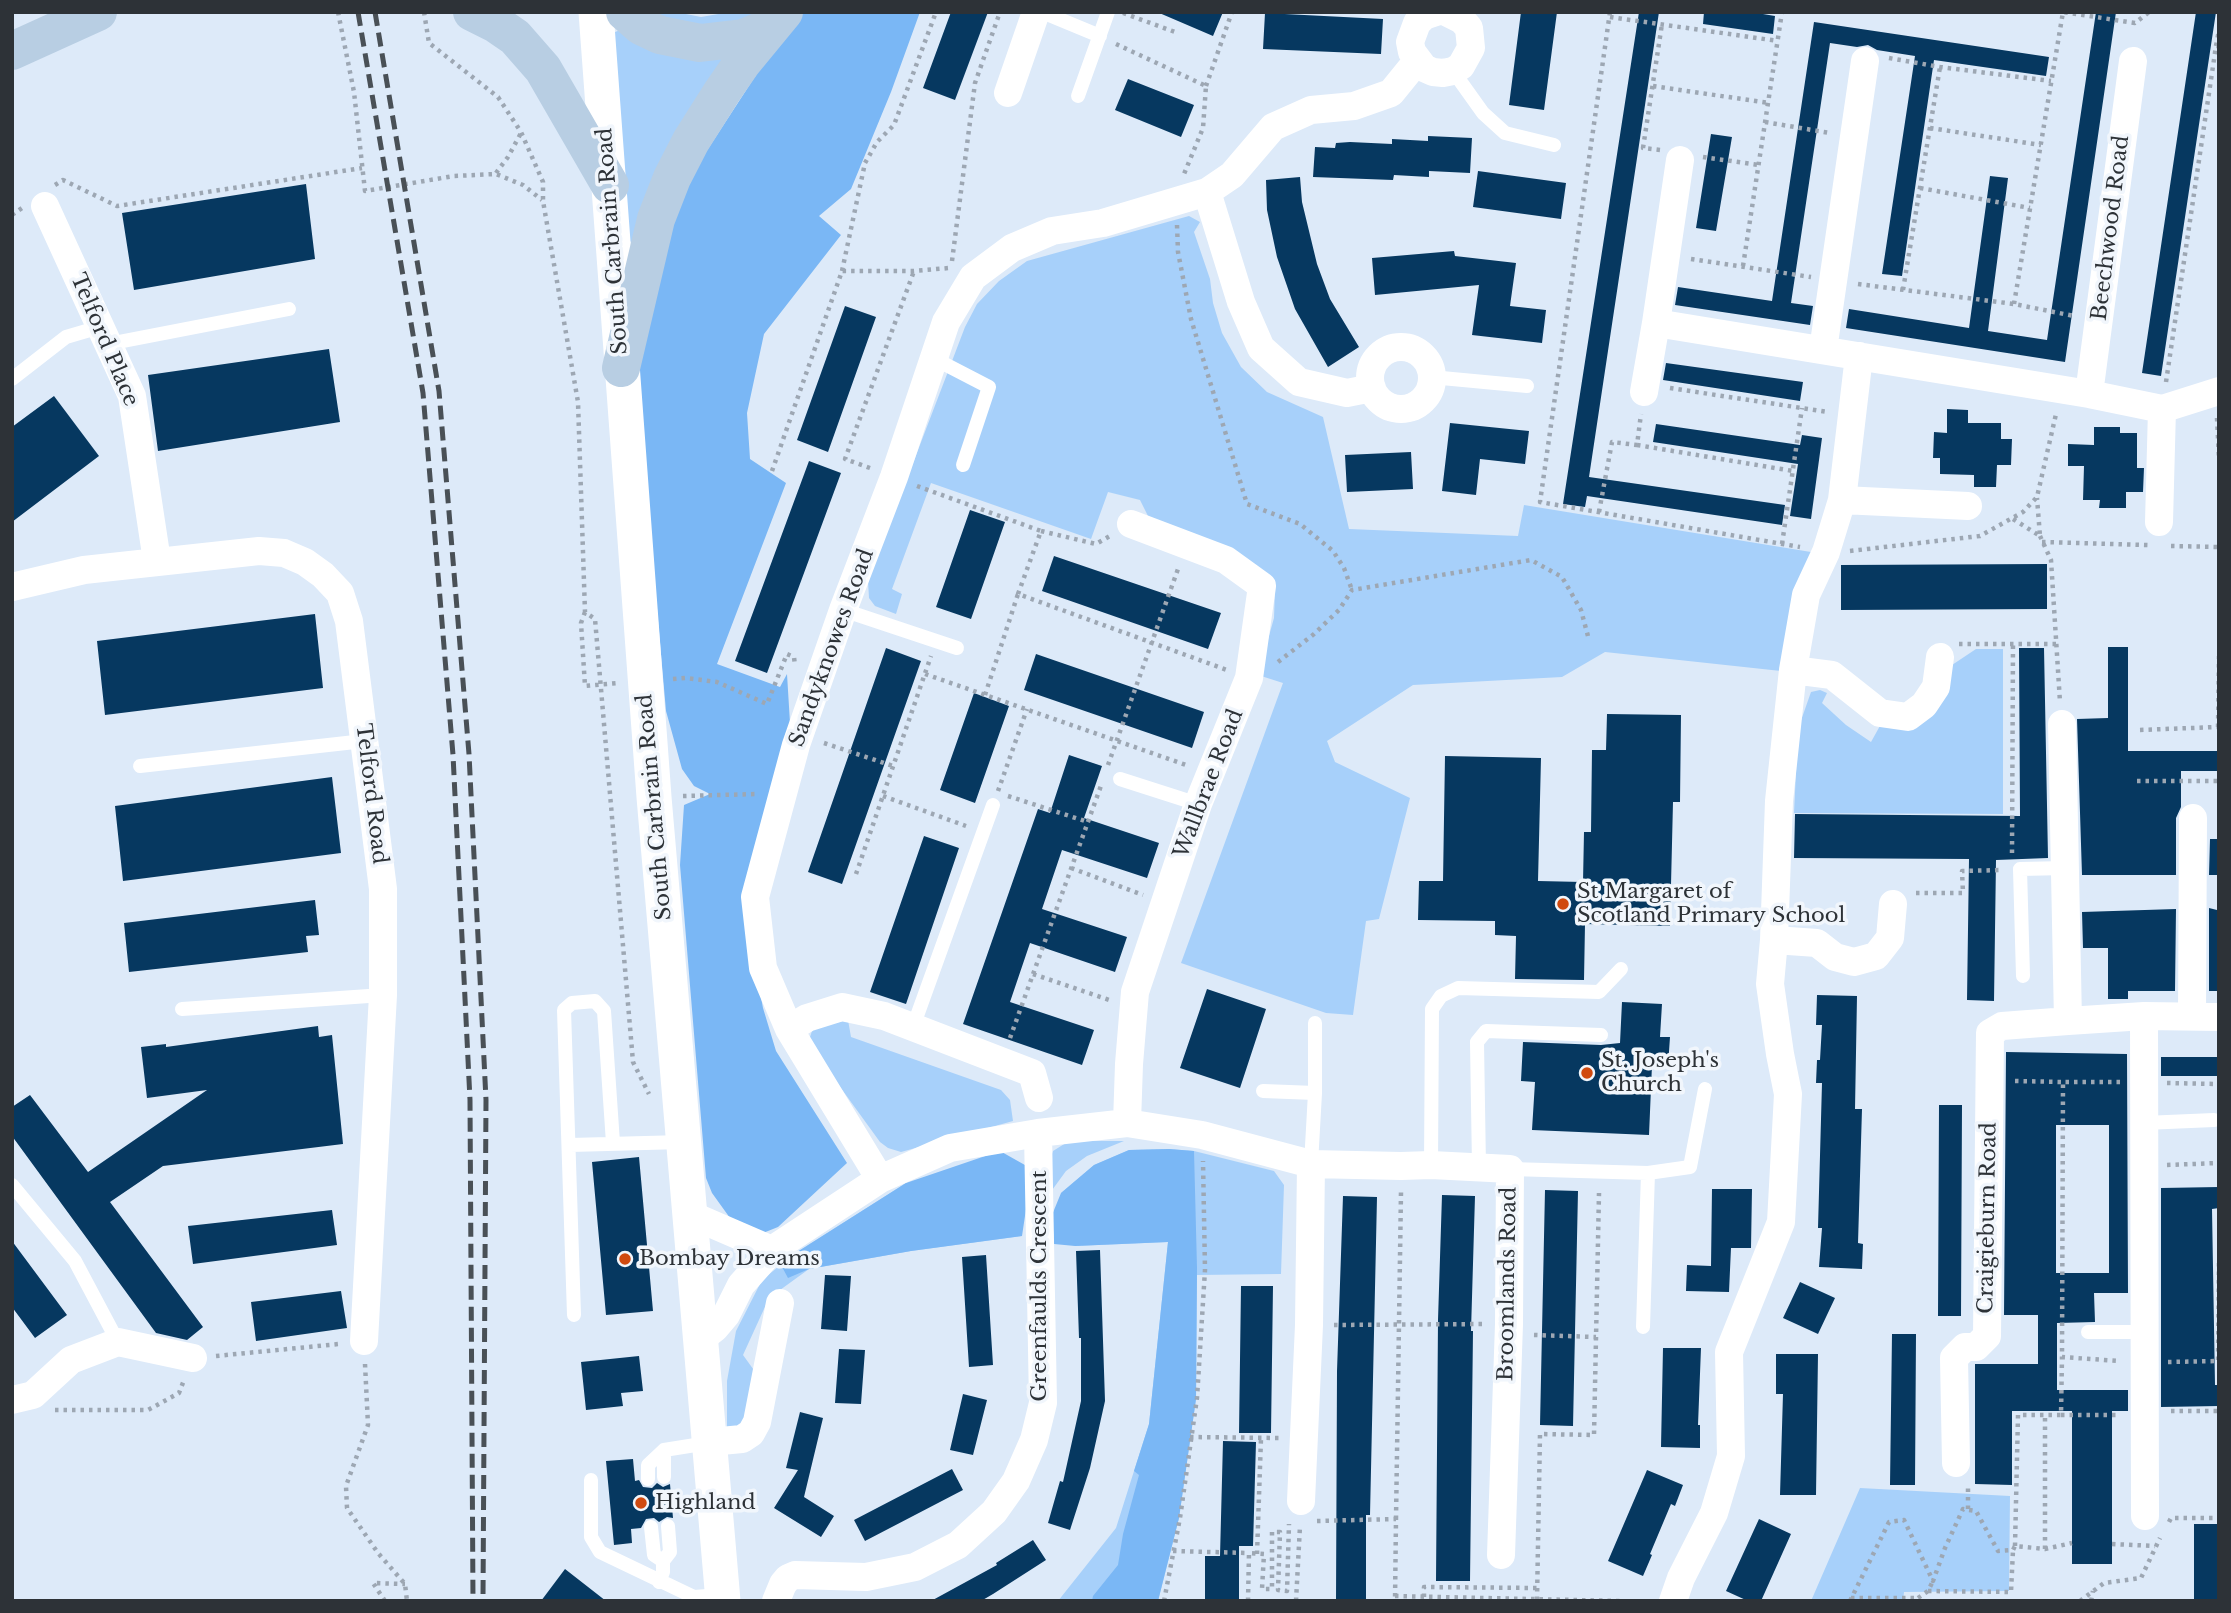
<!DOCTYPE html>
<style>
body{margin:0}
#map{position:relative;width:2231px;height:1613px;overflow:hidden;background:#ddeaf9;font-family:"Libre Baskerville",serif}
canvas{display:block}
.frame{position:absolute;inset:0;border:14px solid #2d3237;pointer-events:none}
</style>
<div id="map">
<canvas width="2231" height="1613"></canvas>
<div class="frame"></div>
</div>
<script>
const ctx = document.querySelector('canvas').getContext('2d');
ctx.lineJoin = 'round';
function paint(path, color) { ctx.fillStyle = color; ctx.fill(path, 'evenodd'); }
const toPath = rows => new Path2D(rows.map(r => 'M' + r).join(''));
function stroke(path, color, width, dash) { ctx.strokeStyle = color; ctx.lineWidth = width; ctx.lineCap = dash ? 'butt' : 'round'; ctx.setLineDash(dash || []); ctx.stroke(path); }
function label(font, color, halo, rows, align = 'center') {
  ctx.font = font + ' "Libre Baskerville",serif'; ctx.lineWidth = 7; ctx.setLineDash([]); ctx.textBaseline = 'middle'; ctx.strokeStyle = halo; ctx.fillStyle = color; for (const [text, x, y, turn = 0] of rows) {
    ctx.save(); ctx.translate(x, y); ctx.rotate((+turn || 0) * Math.PI / 180); ctx.textAlign = isNaN(turn) ? turn : align; if (halo) ctx.strokeText(text, 0, 0); ctx.fillText(text, 0, 0); ctx.restore();
  }
}
const green = toPath([
 [628,12,676,12,701,17,730,12,765,12,723,34],
 [620,30,731,56,632,245,625,230,608,35],
 [1189,216,1200,222,1194,232,1210,279,1213,303,1222,333,1241,367,1267,392,1323,417,1349,529,1518,536,1524,505,1817,553,1781,671,1605,652,1562,677,1413,685,1327,741,1335,762,1410,798,1379,919,1366,921,1353,1015,1326,1013,1181,963,1283,683,1258,675,1274,618,1275,589,1151,522,1140,500,1108,492,1091,539,931,483,892,589,902,594,896,614,875,606,869,598,868,581,965,327,977,304,999,281,1027,261],
 [1976,649,2003,649,2003,814,1794,813,1798,729,1811,692,1820,690,1827,693,1822,703,1846,725,1871,742,1881,724,1952,665],
 [848,1020,851,1037,1001,1090,1010,1100,1013,1121,901,1152,888,1148,880,1142,814,1051,809,1040,813,1028],
 [1069,1141,1124,1141,1087,1156,1066,1171,1047,1197,1046,1172,1053,1151],
 [1169,1149,1194,1151,1274,1171,1284,1185,1281,1274,1197,1275,1196,1399,1179,1518,1158,1601,1058,1601,1116,1528,1134,1471,1149,1424,1168,1242,1075,1246,1061,1193,1094,1165,1129,1150],
 [906,1183,1022,1236,911,1251,809,1269,769,1298,743,1355,756,1373,745,1426,727,1428,727,1381,736,1331,762,1280,794,1254],
 [1860,1488,2010,1496,2009,1591,1904,1592,1903,1601,1811,1601]
]);
const forest = toPath([
 [803,12,920,12,891,92,851,189,819,216,841,235,764,334,747,413,750,459,786,483,717,664,780,687,787,674,790,723,742,901,763,1008,776,1051,847,1163,778,1227,763,1233,730,1218,712,1193,706,1178,680,865,684,805,710,794,694,786,682,769,666,711,634,346,678,195,782,35],
 [1169,1149,1194,1151,1197,1268,1196,1399,1179,1518,1158,1601,1092,1601,1093,1596,1118,1565,1123,1534,1139,1475,1134,1471,1149,1424,1168,1242,1075,1246,1054,1244,1052,1215,1061,1193,1094,1165,1129,1150],
 [1000,1151,1032,1169,1022,1236,911,1251,809,1269,788,1278,781,1265,794,1254,906,1183]
]);
const building = toPath([
 [951,12,988,12,955,100,923,88],
 [1157,12,1223,12,1213,36],
 [1521,12,1557,12,1544,110,1509,105],
 [1639,12,1659,12,1589,477,1785,505,1782,525,1587,496,1585,507,1563,504],
 [1704,12,1751,12,1775,16,1773,34,1703,24],
 [2096,12,2116,12,2065,362,1846,328,1849,309,1969,328,1990,176,2008,178,1988,331,2047,340],
 [2196,12,2216,12,2161,376,2142,373],
 [1265,13,1383,19,1381,54,1263,49],
 [1814,22,2049,57,2046,76,1934,60,1902,276,1882,274,1915,56,1877,50,1868,45,1857,47,1830,43,1791,303,1813,306,1810,325,1675,305,1678,287,1772,301],
 [1128,79,1194,105,1181,137,1115,110],
 [1711,134,1732,137,1716,231,1696,228],
 [1428,136,1472,138,1470,173,1429,171,1429,177,1394,175,1393,180,1313,177,1315,147,1335,148,1336,143,1350,142,1392,144,1392,139,1428,141],
 [1478,171,1566,183,1561,219,1473,207],
 [1300,177,1302,202,1317,264,1330,299,1359,347,1328,367,1295,309,1277,257,1267,210,1266,180],
 [306,184,315,259,134,290,122,213],
 [1454,251,1455,256,1516,263,1510,306,1546,310,1542,343,1472,335,1479,285,1375,295,1372,258],
 [845,306,876,317,828,452,797,440],
 [329,349,340,422,158,451,148,375],
 [1666,363,1803,382,1800,401,1663,380],
 [54,396,99,456,12,522,12,427],
 [1947,409,1968,410,1968,423,2001,423,2001,439,2012,439,2011,465,1997,465,1996,487,1974,487,1974,475,1940,474,1940,458,1933,458,1934,432,1947,433],
 [1450,423,1529,431,1525,464,1480,459,1476,495,1442,491],
 [1656,424,1800,445,1802,435,1822,438,1811,519,1790,516,1798,464,1653,442],
 [2094,427,2120,427,2120,433,2137,433,2137,468,2144,468,2143,492,2126,492,2126,508,2099,508,2100,500,2083,500,2084,466,2068,466,2068,444,2094,445],
 [1411,452,1413,489,1347,492,1345,455],
 [809,461,841,473,767,673,735,661],
 [970,510,1005,522,971,619,936,607],
 [1054,556,1221,613,1208,649,1042,591],
 [2047,564,2047,609,1841,610,1841,565],
 [315,614,323,688,105,715,97,641],
 [2108,647,2128,647,2128,751,2219,751,2219,771,2181,771,2181,807,2176,818,2176,875,2082,875,2077,719,2108,718],
 [886,648,921,661,842,884,808,872],
 [2019,648,2044,648,2048,858,1996,860,1994,1001,1967,1000,1969,859,1794,858,1795,814,2020,816],
 [1036,654,1204,712,1192,748,1024,690],
 [974,693,1009,706,975,803,940,790],
 [1607,714,1681,715,1680,802,1673,802,1670,926,1585,924,1584,980,1515,979,1516,936,1495,935,1495,921,1418,920,1419,881,1443,881,1445,756,1541,758,1538,881,1583,882,1584,832,1591,832,1592,750,1606,750],
 [1069,755,1102,766,1084,818,1159,843,1147,878,1062,850,1042,909,1127,937,1115,972,1030,943,1010,1002,1094,1030,1082,1065,963,1024,1038,809,1050,813],
 [332,777,341,853,123,881,115,806],
 [924,836,959,848,906,1004,870,992],
 [2210,839,2217,839,2217,875,2209,875],
 [315,900,319,935,306,936,308,952,129,972,124,923],
 [2209,908,2217,910,2217,991,2209,991],
 [2176,909,2175,991,2128,991,2128,999,2108,999,2108,948,2083,948,2082,912],
 [1207,989,1266,1009,1240,1088,1180,1068],
 [1817,995,1857,996,1855,1109,1862,1109,1858,1243,1863,1244,1862,1269,1819,1267,1822,1228,1818,1228,1822,1083,1816,1083,1817,1060,1820,1060,1822,1025,1816,1025],
 [1622,1002,1662,1004,1660,1037,1670,1037,1668,1066,1652,1065,1649,1135,1532,1130,1535,1082,1521,1081,1523,1042,1601,1045,1620,1043],
 [318,1026,319,1037,332,1035,343,1144,163,1166,110,1202,203,1327,187,1340,156,1333,12,1136,12,1107,30,1095,88,1172,207,1090,147,1098,141,1047,166,1044,166,1047],
 [2006,1052,2127,1054,2128,1293,2094,1293,2095,1322,2057,1323,2057,1390,2128,1390,2128,1411,2112,1411,2112,1564,2072,1564,2072,1411,2012,1411,2012,1485,1975,1484,1975,1364,2038,1364,2038,1315,2004,1315],
 [2056,1125,2109,1125,2109,1273,2056,1273],
 [2161,1057,2219,1057,2219,1076,2161,1076],
 [1939,1105,1962,1105,1961,1316,1938,1316],
 [639,1157,653,1311,606,1315,592,1162],
 [2219,1187,2219,1208,2212,1209,2215,1385,2219,1385,2219,1406,2161,1407,2161,1188],
 [1712,1189,1752,1189,1751,1248,1731,1248,1729,1292,1686,1291,1687,1265,1711,1266],
 [1545,1190,1578,1191,1573,1426,1540,1425],
 [1442,1195,1475,1196,1471,1331,1473,1331,1470,1581,1436,1581,1438,1320],
 [1343,1196,1377,1197,1370,1515,1366,1515,1366,1601,1336,1601,1337,1371],
 [332,1210,337,1245,193,1264,188,1226],
 [12,1241,67,1315,35,1338,12,1307],
 [1100,1250,1105,1401,1090,1468,1070,1530,1048,1523,1060,1481,1063,1482,1081,1401,1081,1338,1079,1338,1076,1251],
 [986,1255,993,1365,969,1367,962,1257],
 [825,1275,851,1276,847,1331,821,1329],
 [1800,1282,1835,1298,1818,1334,1783,1318],
 [1241,1286,1273,1286,1271,1433,1239,1433],
 [341,1291,347,1328,256,1341,251,1302],
 [1892,1334,1916,1334,1915,1485,1890,1485],
 [1663,1348,1701,1348,1698,1425,1700,1425,1700,1448,1661,1447],
 [839,1349,865,1350,861,1404,835,1403],
 [1776,1354,1818,1354,1816,1495,1780,1495,1783,1394,1776,1394],
 [639,1356,643,1391,621,1393,623,1406,586,1410,581,1362],
 [963,1394,987,1400,973,1455,950,1450],
 [800,1412,823,1418,804,1497,834,1516,821,1537,774,1508,798,1470,786,1468],
 [1223,1441,1256,1442,1253,1546,1239,1546,1239,1601,1205,1601,1205,1556,1220,1556],
 [633,1459,635,1481,639,1480,643,1487,652,1488,657,1483,663,1487,670,1484,673,1518,667,1517,659,1522,654,1518,646,1519,641,1528,631,1529,632,1543,614,1545,606,1461],
 [952,1469,963,1490,865,1541,854,1520],
 [1647,1470,1683,1485,1675,1506,1671,1504,1650,1554,1652,1555,1643,1576,1608,1561],
 [1759,1519,1791,1534,1761,1601,1748,1601,1726,1591],
 [2194,1524,2219,1524,2219,1601,2194,1601],
 [1033,1540,1046,1560,993,1594,981,1601,931,1601,997,1565,996,1563],
 [565,1569,606,1601,541,1601]
]);
const path = toPath([
 [338,12,354,92,365,191,454,176,496,174,523,185,542,200],
 [424,12,429,43,498,97,521,132,543,182,543,201,578,402,585,612,595,619,633,1062,649,1094],
 [1610,12,1540,502,1800,547],
 [1123,13,1175,32],
 [1610,17,1778,41],
 [1116,44,1206,86,1203,128,1184,174],
 [2216,46,2219,30],
 [1889,58,1940,67,2051,81],
 [1206,86,1232,12],
 [1653,86,1769,103],
 [1765,122,1830,133],
 [1930,128,2041,145],
 [1660,150,1643,148,1662,24],
 [1703,157,1759,165],
 [496,173,508,157,521,133],
 [55,185,63,180,117,206,362,168],
 [1920,188,2030,208],
 [12,215,22,208],
 [1177,225,1178,252,1191,319,1247,504,1300,524,1333,551,1344,568,1352,590],
 [1691,259,1811,277],
 [952,261,975,83,1000,12],
 [1743,266,1782,12],
 [842,271,865,163,877,142,894,125,936,12],
 [1858,284,2014,304,2074,316],
 [1903,290,1940,67],
 [2014,304,2063,12,2135,23,2149,12],
 [2166,382,2216,46,2219,46],
 [1670,388,1828,412],
 [2217,418,2219,459],
 [1637,445,1793,471],
 [870,468,845,459,914,271],
 [772,471,842,271,914,271,949,268],
 [917,486,1041,531,1018,594,1227,670],
 [1599,512,1612,442,1637,445,1641,414],
 [2013,519,2040,536,2037,498],
 [1041,531,1096,544,1110,536],
 [2040,536,2051,560,2060,702],
 [2042,542,2148,545],
 [1782,544,1802,408],
 [2171,546,2219,547],
 [1850,551,1980,536,2023,512,2037,497,2056,414],
 [585,612,581,623,585,686,619,683],
 [1959,644,2057,644],
 [1278,662,1314,634,1339,610,1352,590,1531,560,1562,577,1581,610,1589,640],
 [925,674,1189,766],
 [673,679,686,678,717,682,767,704,787,654,794,657,795,666],
 [985,695,1018,594],
 [2218,727,2219,656],
 [2140,730,2217,727],
 [824,743,893,766],
 [1108,765,1178,569],
 [2137,781,2219,781],
 [998,791,1027,709],
 [683,796,758,794],
 [883,796,966,826],
 [1008,796,1088,822],
 [2012,853,2013,644],
 [1071,868,1143,895],
 [856,874,931,656],
 [1916,893,1963,893,1962,871,2002,870],
 [1033,974,1112,1001],
 [1010,1038,1102,783],
 [2015,1081,2063,1082],
 [2120,1082,2063,1082,2062,1357,2120,1361],
 [2167,1083,2219,1084],
 [2167,1165,2219,1163],
 [1334,1325,1486,1324],
 [1534,1335,1596,1337],
 [216,1356,339,1344],
 [2168,1362,2218,1361,2219,1260],
 [365,1364,368,1425,346,1486,347,1508,378,1553,405,1584,407,1601],
 [55,1410,148,1410,179,1393,184,1380],
 [2171,1411,2219,1411],
 [2061,1415,2120,1415],
 [1190,1437,1281,1438],
 [1968,1509,1968,1486],
 [1396,1519,1401,1192],
 [1317,1521,1396,1519,1395,1601],
 [2169,1522,2171,1518,2219,1518],
 [2112,1544,2155,1546],
 [2015,1546,2018,1415,2061,1415,2062,1357],
 [2045,1549,2045,1415],
 [1173,1551,1249,1553],
 [1257,1554,1261,1438],
 [1928,1591,2011,1592,2013,1550],
 [1395,1596,1620,1601],
 [1424,1597,1424,1587,1537,1588],
 [1851,1598,1918,1598,1918,1601],
 [1918,1598,1928,1591,1933,1581],
 [1537,1600,1540,1434,1594,1435,1599,1193],
 [385,1601,373,1583,405,1584],
 [1164,1601,1180,1518,1197,1398,1205,1270,1203,1161],
 [1248,1601,1249,1553,1264,1554,1262,1589,1272,1589,1272,1532,1280,1532,1278,1590,1287,1591,1289,1524],
 [1296,1601,1300,1526],
 [1850,1601,1889,1522,1904,1520,1933,1581,1945,1548,1963,1509,1976,1511,1998,1551,2013,1550,2015,1546,2045,1549,2072,1543],
 [2080,1601,2104,1583,2141,1578,2160,1538],
 [2091,1601,2093,1591]
]);
const service = toPath([
 [1042,12,1100,36],
 [1453,71,1483,113,1505,133,1554,145],
 [1078,96,1108,12],
 [108,344,289,309],
 [933,358,989,387,963,465],
 [1431,377,1527,386],
 [12,379,66,337,100,327],
 [843,610,957,648],
 [140,766,364,741],
 [1120,779,1198,804],
 [2023,976,2020,869,2066,868],
 [182,1009,383,995],
 [913,1027,993,805],
 [1263,1091,1315,1093],
 [2144,1123,2214,1120],
 [570,1145,683,1142],
 [1311,1164,1315,1093,1315,1023],
 [1431,1165,1432,1009,1441,996,1458,988,1599,992,1621,969],
 [1479,1167,1477,1042,1486,1031,1601,1035],
 [1510,1169,1648,1173,1690,1167,1705,1089],
 [12,1185,75,1261,118,1342],
 [574,1315,564,1010,572,1003,595,1001,604,1011,613,1143],
 [1643,1327,1648,1173],
 [2088,1332,2145,1332],
 [664,1477,664,1450],
 [648,1479,648,1465,664,1450,708,1443],
 [591,1480,591,1537,600,1552,694,1597,721,1595],
 [651,1527,654,1555,663,1561],
 [659,1582,663,1572,663,1561,670,1552,668,1526]
]);
const minor = toPath([
 [1436,12,1424,16,1417,23,1410,42,1412,52,1424,68,1433,72,1443,73,1453,71,1461,66,1471,48,1469,28,1462,20,1446,12],
 [1008,93,1036,12],
 [1207,192,1241,302,1261,348,1299,382,1347,393,1372,388],
 [45,206,132,396,157,561],
 [1656,323,1680,160],
 '1370 378a31 31 0 1 1 62 0a31 31 0 1 1-62 0Z',
 [1823,350,1865,61],
 [1859,356,1842,500,1826,552,1806,595,1793,670,1779,801,1774,940,1817,943,1835,957,1854,962,1876,956,1890,938,1893,904],
 [1644,392,1656,323,2089,394,2162,409,2219,391],
 [2089,394,2133,61],
 [1842,500,1968,506],
 [2159,522,2162,409],
 [12,587,84,570,259,551,284,553,305,562,323,575,340,593,349,621,383,889,383,995,364,1341],
 [1793,670,1832,675,1880,713,1908,717,1924,705,1936,687,1940,657],
 [2062,724,2068,1021],
 [2144,1016,2145,1516],
 [2192,1016,2193,818],
 [789,1029,807,1018,842,1007,884,1016,1032,1073,1039,1098],
 [1127,1123,1129,1064,1135,992,1198,804,1249,678,1262,586,1226,560,1131,524],
 [880,1179,789,1029,763,968,755,897,796,745,843,610,894,477,946,322,973,277,1012,248,1052,231,1103,223,1207,192,1232,175,1273,127,1311,110,1354,106,1391,93,1417,61],
 [691,1215,772,1250],
 [701,1339,715,1328,726,1315,741,1285,772,1250,880,1179,950,1148,1038,1133,1127,1123,1202,1135,1311,1164,1401,1166,1431,1165,1510,1169,1509,1324,1501,1555],
 [12,1400,33,1395,71,1360,118,1342,193,1358],
 [710,1442,742,1439,751,1433,757,1422,780,1303],
 [1956,1463,1954,1358,1965,1347,1976,1347,1987,1336,1990,1033,2002,1026,2068,1021,2144,1016,2219,1017],
 [1301,1501,1309,1325,1311,1164],
 [776,1601,783,1584,788,1578,795,1575,866,1577,915,1567,958,1545,994,1512,1016,1481,1034,1440,1043,1403,1038,1133],
 [1673,1601,1681,1578,1714,1513,1731,1456,1729,1352,1781,1222,1788,1094,1780,1054,1770,984,1774,940]
]);
const tertiary = toPath([
 [596,12,654,797,723,1601]
]);
const secondary = toPath([
 [472,12,496,24,515,37,543,69,610,185],
 [625,12,641,26,660,35,700,43,743,38,770,27],
 [12,51,98,12],
 [621,368,656,219,672,178,691,141,722,92,742,63,784,12]
]);
const rail = toPath([
 [358,12,423,393,453,755,470,1100,473,1601],
 [375,12,439,391,469,754,486,1100,483,1598]
]);
const markers = [
 [1563,904,7,"#d04a0f"],
 [1587,1073,7,"#d04a0f"],
 [625,1259,7,"#d04a0f"],
 [641,1503,7,"#d04a0f"]
];
const streetNames = [
 ["Beechwood Road",2111,228,-83],
 ["South Carbrain Road",613,241,-94],
 ["Telford Place",104,340,67],
 ["Sandyknowes Road",832,648,-70],
 ["Wallbrae Road",1209,784,-69],
 ["Telford Road",371,794,83],
 ["South Carbrain Road",655,807,-95],
 ["Craigieburn Road",1988,1218,-89],
 ["Broomlands Road",1508,1284,-89],
 ["Greenfaulds Crescent",1040,1286,-90]
];
const poiNames = [
 ["St Margaret of",1577,892],
 ["Scotland Primary School",1577,916],
 ["St. Joseph's",1601,1061],
 ["Church",1601,1085],
 ["Bombay Dreams",639,1259],
 ["Highland",655,1503]
];
paint(green, '#a7d0fa');
paint(forest, '#7ab7f5');
paint(building, '#063860');
stroke(path, '#9da7b3', 4.5, [3.5, 5]);
stroke(service, '#fff', 14);
stroke(minor, '#fff', 28);
stroke(tertiary, '#fff', 35);
stroke(secondary, '#b8cee3', 38);
stroke(rail, '#495056', 5, [14, 7]);
for (const [x, y, r, color] of markers) { const dot = new Path2D(); dot.arc(x, y, r, 0, 2 * Math.PI); ctx.fillStyle = color; ctx.fill(dot); stroke(dot, '#f1f6fc', 2.5); }
label('21px', '#2d3237', '#f1f6fc', streetNames);
label('21px', '#2d3237', '#f1f6fc', poiNames, 'left');
</script>
